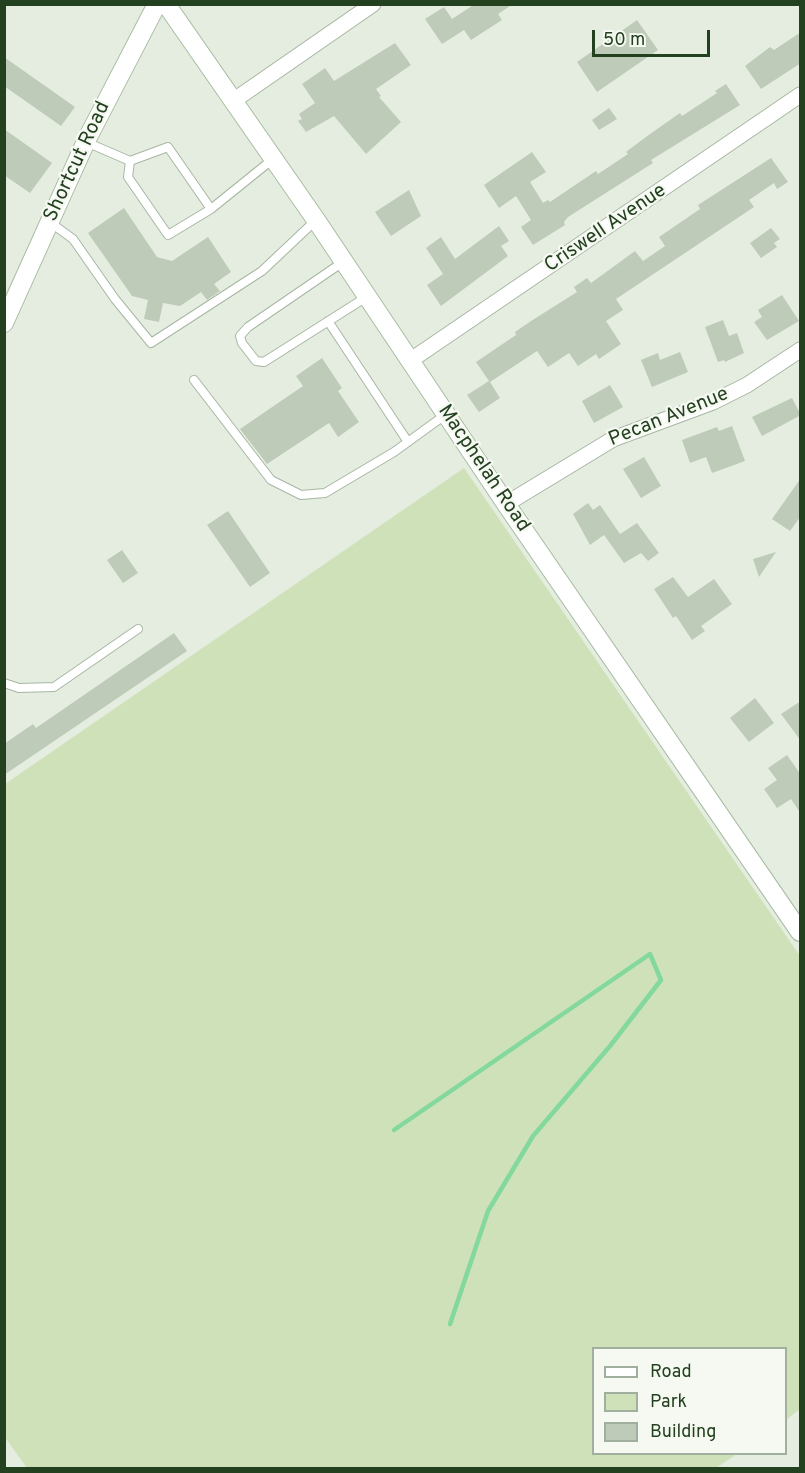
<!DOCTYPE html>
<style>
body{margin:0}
#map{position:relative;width:805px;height:1473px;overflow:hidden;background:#e5ede1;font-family:Overpass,sans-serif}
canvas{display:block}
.frame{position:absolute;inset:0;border:6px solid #23401f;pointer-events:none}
.legend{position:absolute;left:592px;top:1347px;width:195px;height:108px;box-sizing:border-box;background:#f5f9f2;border:2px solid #a1af9e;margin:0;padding:8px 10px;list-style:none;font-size:18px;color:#23401f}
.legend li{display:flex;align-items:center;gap:12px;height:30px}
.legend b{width:30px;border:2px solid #a1af9e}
.scale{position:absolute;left:592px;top:30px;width:118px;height:27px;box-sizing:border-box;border:3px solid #23401f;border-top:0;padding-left:8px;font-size:18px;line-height:21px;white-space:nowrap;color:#23401f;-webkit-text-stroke:4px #f5f9f2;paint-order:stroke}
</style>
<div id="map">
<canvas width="805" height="1473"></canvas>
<div class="frame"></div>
<ul class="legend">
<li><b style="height:8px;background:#fff"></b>Road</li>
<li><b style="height:16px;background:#cfe1b8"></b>Park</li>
<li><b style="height:16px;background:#becbb9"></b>Building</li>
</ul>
<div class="scale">50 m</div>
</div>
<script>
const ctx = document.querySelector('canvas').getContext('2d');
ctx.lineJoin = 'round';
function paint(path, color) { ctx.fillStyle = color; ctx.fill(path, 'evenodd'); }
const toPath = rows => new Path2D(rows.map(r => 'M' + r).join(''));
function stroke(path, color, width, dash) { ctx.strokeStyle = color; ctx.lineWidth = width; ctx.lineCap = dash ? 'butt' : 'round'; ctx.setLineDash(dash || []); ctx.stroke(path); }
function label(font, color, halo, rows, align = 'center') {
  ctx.font = font + ' Overpass,sans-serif'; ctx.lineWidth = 4.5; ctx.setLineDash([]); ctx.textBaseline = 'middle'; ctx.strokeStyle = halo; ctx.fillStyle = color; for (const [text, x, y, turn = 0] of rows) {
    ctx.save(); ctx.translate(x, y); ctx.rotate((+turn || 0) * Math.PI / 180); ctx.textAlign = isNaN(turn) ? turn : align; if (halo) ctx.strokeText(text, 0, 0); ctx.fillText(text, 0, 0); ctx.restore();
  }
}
const green = toPath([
 [464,468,800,956,800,1409,786,1420,786,1348,594,1348,594,1454,737,1454,716,1468,27,1468,4,1436,5,784]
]);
const stream = toPath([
 [394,1130,650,954,661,980,610,1046,533,1136,488,1211,450,1324]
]);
const building = toPath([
 [475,4,513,4,498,14,502,20,471,40,464,30,442,44,425,19,444,7,452,19],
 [637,20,658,50,597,92,577,62],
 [801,32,801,63,761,89,745,66,770,47,774,50],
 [395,43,411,65,376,89,381,96,379,97,401,122,366,154,334,116,306,132,298,121,302,119,299,114,315,103,302,84,325,68,334,81],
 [4,57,75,107,61,126,4,86],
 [726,84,740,105,651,160,653,163,568,217,564,222,565,225,533,245,521,227,531,220,516,196,499,208,484,185,532,152,546,172,530,182,543,203,548,200,550,202,596,171,598,174,628,154,626,152,650,134,680,113,682,116,717,93,715,91],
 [609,108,617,119,599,130,592,120],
 [4,129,52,163,30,193,4,175],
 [771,158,788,182,777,189,774,183,749,200,754,207,616,299,623,310,606,321,621,344,599,359,596,354,578,366,569,353,548,367,537,351,490,382,500,398,479,412,467,395,489,381,476,362,516,335,515,332,531,321,577,292,574,287,587,278,591,283,635,251,643,261,665,246,659,237,700,209,698,205],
 [409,190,421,216,391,236,375,212],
 [124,208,157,257,172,261,208,237,231,272,214,284,220,291,207,300,201,292,180,306,163,303,159,322,144,319,148,300,132,296,88,233],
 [499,226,509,241,501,246,508,256,441,306,427,285,443,274,426,248,441,237,455,259],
 [771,228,780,239,774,243,777,247,761,258,750,243],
 [782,295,799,321,767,340,754,322,762,317,758,310],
 [723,320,729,336,737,333,744,353,725,362,724,360,718,362,705,327],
 [680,352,688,372,652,387,641,360,658,353,660,360],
 [322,358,342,388,338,391,359,422,338,437,329,423,267,464,240,429,303,386,296,376],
 [610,385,623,407,594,423,582,401],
 [792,398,801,415,762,436,752,417],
 [732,426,745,461,712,473,706,457,690,463,682,440,717,427,719,431],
 [644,457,661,486,641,498,623,469],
 [801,478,801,516,790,531,772,519],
 [588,503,593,510,600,505,620,534,637,523,659,553,648,561,641,553,624,563,604,535,590,545,573,514],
 [228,511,270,573,250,587,207,525],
 [122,550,138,573,123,583,107,560],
 [776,552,759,577,753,559],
 [673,577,688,597,714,579,732,604,701,626,705,631,692,640,676,616,673,618,654,589],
 [174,633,187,651,4,775,4,744,33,724,36,728],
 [755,698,774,723,749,742,730,718],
 [801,701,801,741,781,714],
 [787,755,801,775,801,814,791,799,777,808,764,789,777,780,768,768]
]);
const lane = toPath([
 [86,142,130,161,128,177,168,235,211,209,273,159],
 [130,161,168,147,211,209],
 [51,223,73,239,115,299,151,343,262,271,315,221],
 [343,262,248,327,240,336,242,343,256,361,264,362,368,296],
 [328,321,408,442],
 [194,380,271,480,301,495,325,493,394,452,445,415],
 [4,683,19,688,54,687,138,629]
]);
const street = toPath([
 [233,101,373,4],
 [411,360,800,95],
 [506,504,613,439,713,402,747,385,800,350]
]);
const secondary = toPath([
 [166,4,316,220,506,504,800,932],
 [4,323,88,137,157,4]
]);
const streetNames = [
 ["Shortcut Road",78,162,-65],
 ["Criswell Avenue",606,229,-34],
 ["Pecan Avenue",669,418,-22],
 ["Macphelah Road",483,469,56]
];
paint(green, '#cfe1b8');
stroke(stream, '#83d89d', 4.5);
paint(building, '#becbb9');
stroke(lane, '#a7b6a3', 10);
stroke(street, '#a7b6a3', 17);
stroke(secondary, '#a7bda1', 20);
stroke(lane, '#fff', 8);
stroke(street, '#fff', 15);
stroke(secondary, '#fff', 18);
label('20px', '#23401f', '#f5f9f2', streetNames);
</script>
